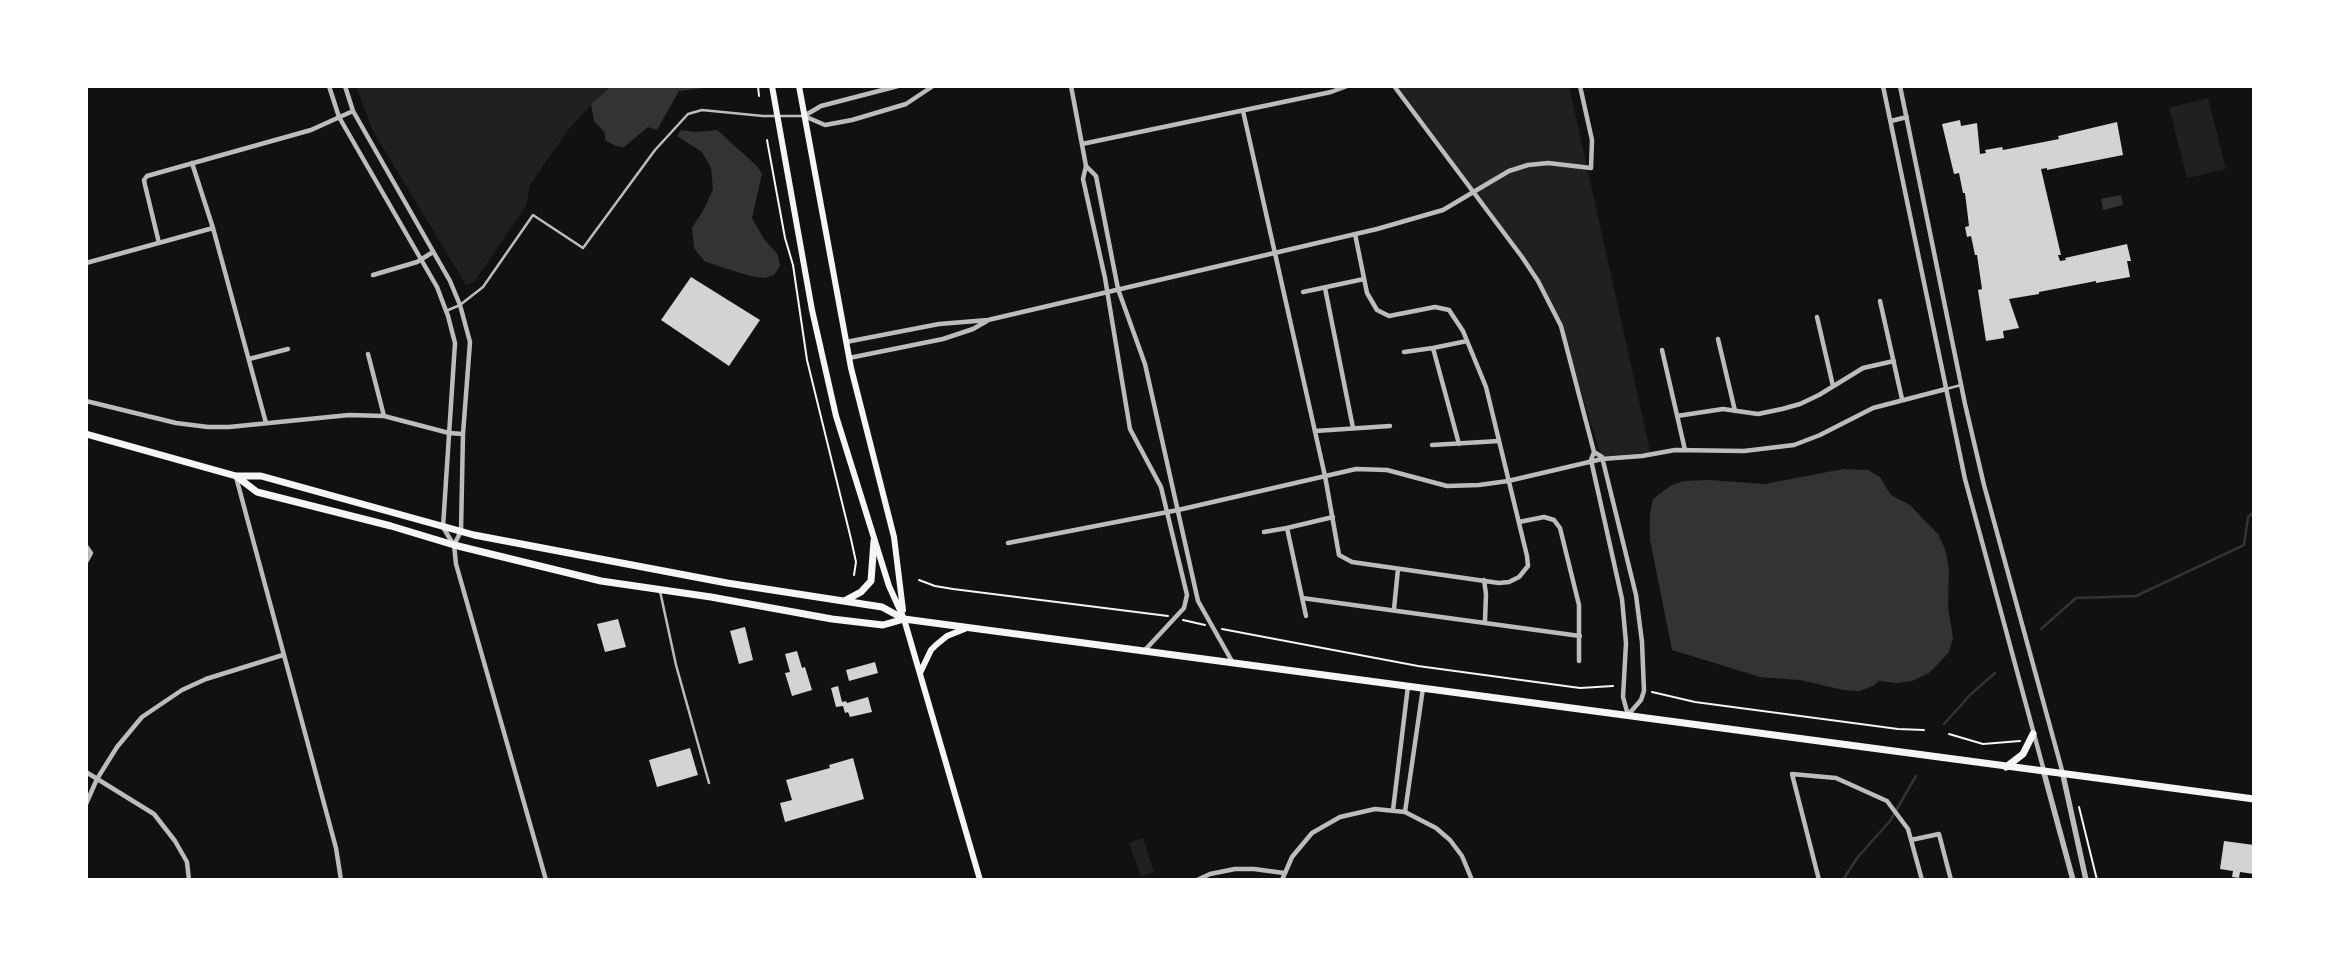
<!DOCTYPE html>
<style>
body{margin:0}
#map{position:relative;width:2340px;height:966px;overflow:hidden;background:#111;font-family:"Alegreya Sans",sans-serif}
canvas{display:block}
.frame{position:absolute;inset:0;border:88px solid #fff;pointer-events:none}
</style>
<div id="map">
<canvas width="2340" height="966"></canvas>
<div class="frame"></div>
</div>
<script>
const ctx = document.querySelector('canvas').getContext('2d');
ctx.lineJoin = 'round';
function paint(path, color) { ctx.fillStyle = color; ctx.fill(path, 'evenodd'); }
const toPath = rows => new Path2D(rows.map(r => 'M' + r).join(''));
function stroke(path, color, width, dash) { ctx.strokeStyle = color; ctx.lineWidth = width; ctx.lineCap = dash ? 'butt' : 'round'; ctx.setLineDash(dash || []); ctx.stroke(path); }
const green = toPath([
 [356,86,611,86,601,94,568,130,530,185,526,206,474,282,466,285,373,131],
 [1394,86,1569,86,1651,455,1602,459,1561,326,1538,281],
 [2208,98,2226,169,2187,178,2169,108],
 [1143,838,1154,872,1141,876,1129,843]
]);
const water = toPath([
 [611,86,723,86,679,91,657,130,648,127,624,147,616,146,605,140,605,133,594,121,591,104],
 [681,130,696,132,717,130,757,166,762,174,752,218,764,239,778,255,780,266,774,275,765,278,754,277,718,266,704,261,694,248,692,228,704,209,713,189,711,168,702,152,677,136],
 [2121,195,2123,205,2103,210,2101,199],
 [1843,469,1868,470,1880,477,1891,495,1910,505,1938,534,1945,549,1949,568,1948,607,1953,638,1949,652,1939,663,1929,673,1912,681,1897,683,1879,681,1873,686,1859,691,1843,690,1800,680,1760,677,1672,650,1650,540,1650,514,1653,499,1670,486,1683,481,1708,480,1765,484]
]);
const stream = toPath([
 [2041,629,2076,598,2136,596,2244,545,2248,517,2254,512],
 [1944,724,1971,694,1995,673],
 [1843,880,1857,858,1890,821,1916,776]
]);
const building = toPath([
 [1960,120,1961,126,1977,123,1980,154,1986,153,1985,150,2002,147,2003,150,2059,139,2058,136,2117,122,2123,155,2047,170,2047,168,2041,169,2061,255,2058,255,2060,261,2066,260,2065,258,2127,244,2131,261,2127,261,2130,277,2096,283,2096,281,2039,292,2039,294,2009,299,2019,328,2003,331,2004,338,1986,341,1978,290,1982,289,1977,255,1975,255,1971,236,1967,237,1965,227,1969,226,1965,193,1963,193,1959,173,1954,174,1942,124],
 [691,277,760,320,729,366,661,320],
 [618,619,626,647,605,652,597,624],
 [745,627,753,660,739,664,730,631],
 [797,651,802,668,805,667,812,690,792,696,785,673,790,672,785,654],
 [875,662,878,673,849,681,846,670],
 [838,686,842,702,846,701,847,703,868,697,872,712,850,717,848,712,845,713,843,706,836,707,831,688],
 [690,748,698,775,657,787,649,760],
 [853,758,864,799,785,822,780,803,792,800,786,780,830,768,829,765],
 [2224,841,2254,845,2254,874,2240,872,2239,878,2232,877,2233,871,2220,869]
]);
const path = toPath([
 [758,86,759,96],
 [767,140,785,238,793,265,807,360,851,539,856,562,854,575],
 [919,580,935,586,953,589,1168,616],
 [1183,620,1205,625],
 [1222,629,1418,666,1580,688,1613,686],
 [1652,692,1695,702,1898,729,1924,730],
 [1949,734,1983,744,2020,741],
 [2079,807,2097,880]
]);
const service = toPath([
 [446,311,460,305,483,287,533,215,583,248,655,150,688,114,702,110,763,116,803,116],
 [1946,389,1961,385],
 [660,591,676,665,709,783]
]);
const minor = toPath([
 [329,86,339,117,437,287,448,316,455,343,443,527,453,544],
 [345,86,353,111,450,281,460,305,470,342,463,434,461,531,454,545,456,564,546,880],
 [1071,86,1086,166,1083,179,1105,278,1130,429,1161,487,1187,595,1184,608,1145,650],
 [1394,86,1522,257,1538,281,1561,326,1594,452,1591,460,1622,599,1626,643,1623,697,1628,715],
 [1883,86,1965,479,2044,771],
 [1900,86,1965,404,1984,485,2063,774],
 [1243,111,1325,476,1339,555,1352,562,1499,583,1509,582,1519,577,1528,566,1527,556,1486,387,1463,331,1449,310,1435,307,1389,316,1377,310,1367,293,1355,234],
 [804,116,825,125,852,120,906,104,933,86],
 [804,116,821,106,898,86],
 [1891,121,1907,117],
 [1082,144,1331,92,1347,86],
 [192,163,213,228,266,423],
 [1086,166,1096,176,1118,289,1145,364,1198,601,1233,663],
 [159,243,145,185,144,180,147,176,311,130,353,111],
 [86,263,213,228],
 [373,275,417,262,433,252],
 [1325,288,1353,428],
 [1303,292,1364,279],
 [1880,301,1902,399],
 [1817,317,1833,386],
 [1718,339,1735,411],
 [846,342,939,324,988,320,1377,229,1443,210,1509,171,1528,165,1548,163,1591,168,1592,140,1580,86],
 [1662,350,1685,450],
 [1404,352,1433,348],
 [368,354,384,416],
 [849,358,943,339,973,329,987,321],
 [249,359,288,349],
 [86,401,176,423,208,427,229,427,349,415,384,416,449,433,463,434],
 [1677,416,1723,409,1758,414,1782,409,1800,404,1819,395,1863,368,1894,361],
 [1315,431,1390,426],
 [1459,444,1433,348,1467,341],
 [1432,445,1499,441],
 [1594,452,1602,457,1636,595,1642,642,1644,691,1641,700,1628,715],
 [236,477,336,848,341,880],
 [1519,522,1544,517,1554,520,1560,528,1579,605,1579,661],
 [1264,532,1287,528],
 [1008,543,1178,510,1356,469,1387,470,1447,486,1479,485,1508,481,1602,459,1642,456,1675,450,1744,451,1794,445,1820,435,1873,408,1946,389],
 [86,546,91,553,86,562],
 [1484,580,1486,594,1485,621],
 [1302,598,1580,636],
 [1394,609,1398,569],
 [1306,616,1287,528,1333,517],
 [86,772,154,814,175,841,187,862,189,880],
 [86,804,97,779,117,747,142,717,182,690,206,679,283,655],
 [1393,810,1408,686],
 [1405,812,1423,688],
 [1911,840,1939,834,1951,880],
 [1197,880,1210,874,1235,869,1254,869,1284,873],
 [1282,880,1292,857,1312,833,1340,817,1375,809,1405,812,1436,828,1450,840,1462,856,1472,880],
 [1819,880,1792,774,1836,778,1887,801,1908,829,1922,880]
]);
const tertiary = toPath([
 [2044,773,2073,880],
 [2063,775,2086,880]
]);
const secondary = toPath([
 [772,86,812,310,836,416,889,586,904,619,980,880],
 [799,86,851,368,894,537,903,610],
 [920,673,931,650,936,645,947,636,967,628]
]);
const primary = toPath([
 [86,434,236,476,261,476,474,535,727,583,882,607,904,619,2254,799],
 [236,476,257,492,391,526,454,545,601,581,711,597,832,619,883,625,904,619],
 [844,601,861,592,871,581,874,541],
 [2006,767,2023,754,2033,734]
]);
paint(green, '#202020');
paint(water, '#333');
stroke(stream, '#333', 2.5);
paint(building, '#d3d3d3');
stroke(path, '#f5f5f5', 2);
stroke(service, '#bcbcbc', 2.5);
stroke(minor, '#bcbcbc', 4.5);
stroke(tertiary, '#bcbcbc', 5.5);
stroke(secondary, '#f5f5f5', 6);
stroke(primary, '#f5f5f5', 7);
</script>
